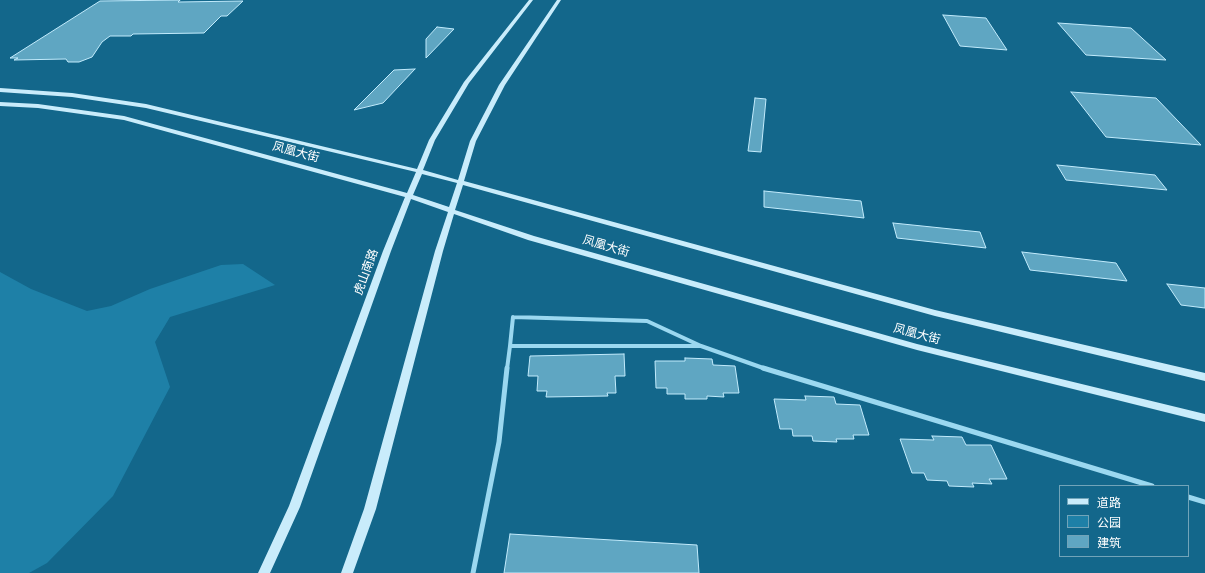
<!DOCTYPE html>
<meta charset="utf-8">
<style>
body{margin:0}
#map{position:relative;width:1205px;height:573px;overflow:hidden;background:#13678b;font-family:"Asap Condensed","Noto Sans SC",sans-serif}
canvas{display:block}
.legend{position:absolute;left:1059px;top:485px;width:130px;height:72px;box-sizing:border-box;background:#13678b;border:1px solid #71a4b9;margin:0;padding:5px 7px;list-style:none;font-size:12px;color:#fff}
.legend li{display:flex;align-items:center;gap:8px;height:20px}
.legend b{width:20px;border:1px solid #71a4b9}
</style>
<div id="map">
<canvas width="1205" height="573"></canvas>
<ul class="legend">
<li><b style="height:5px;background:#c9ecfb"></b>道路</li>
<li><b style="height:11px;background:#1e80a7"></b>公园</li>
<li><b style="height:11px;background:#5fa6c2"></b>建筑</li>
</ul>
</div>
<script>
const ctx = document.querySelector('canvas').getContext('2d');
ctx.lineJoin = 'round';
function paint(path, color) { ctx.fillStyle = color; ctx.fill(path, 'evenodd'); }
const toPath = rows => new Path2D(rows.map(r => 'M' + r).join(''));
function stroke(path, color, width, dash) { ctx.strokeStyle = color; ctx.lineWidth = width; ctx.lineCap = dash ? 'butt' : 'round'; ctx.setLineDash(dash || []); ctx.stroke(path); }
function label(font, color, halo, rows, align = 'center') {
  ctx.font = font + ' "Asap Condensed","Noto Sans SC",sans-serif'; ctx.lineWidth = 4; ctx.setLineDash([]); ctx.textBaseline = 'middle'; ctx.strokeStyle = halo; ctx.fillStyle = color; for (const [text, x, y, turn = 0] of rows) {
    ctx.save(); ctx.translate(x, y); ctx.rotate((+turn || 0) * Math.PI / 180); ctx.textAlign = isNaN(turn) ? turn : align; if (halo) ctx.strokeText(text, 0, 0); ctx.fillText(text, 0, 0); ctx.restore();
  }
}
const green = toPath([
 [243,264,275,285,170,317,155,342,170,387,113,496,47,563,29,573,0,573,0,272,31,289,87,311,111,306,150,289,221,265]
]);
const building = toPath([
 [180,0,178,2,243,1,227,16,221,16,204,33,133,34,131,36,110,36,102,42,92,57,79,62,68,62,66,59,14,60,18,58,10,58,100,1,180,0],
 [943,15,986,18,1007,50,960,46,943,15],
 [1058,23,1131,28,1166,60,1086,55,1058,23],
 [437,27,454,29,426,58,426,39,437,27],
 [415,69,383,103,354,110,394,70,415,69],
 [1071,92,1156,98,1201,145,1106,137,1071,92],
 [755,98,766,99,761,152,748,151,755,98],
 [1057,165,1155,175,1167,190,1066,180,1057,165],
 [764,191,861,201,864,218,764,207,764,191],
 [893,223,980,232,986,248,897,238,893,223],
 [1022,252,1116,263,1127,281,1030,270,1022,252],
 [1167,284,1205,288,1205,308,1181,305,1167,284],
 [624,354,625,376,615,376,616,393,607,393,608,396,546,397,547,391,537,391,538,376,528,376,530,356,624,354],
 [685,358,712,359,713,365,735,366,739,393,723,393,724,397,707,396,707,399,685,399,685,394,667,394,667,388,656,388,655,361,685,361,685,358],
 [805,396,834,397,836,404,860,405,869,435,853,435,854,439,836,439,837,442,813,441,812,436,793,436,792,429,780,429,774,399,806,400,805,396],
 [932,436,962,437,966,445,991,445,1007,479,989,479,992,484,972,483,974,487,949,486,947,481,927,480,924,473,912,473,900,439,934,440,932,436],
 [510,534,697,545,699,573,504,573,510,534]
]);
const streetFar1 = toPath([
 [513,317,647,321,701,346,510,346,513,317],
 [701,346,766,369],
 [507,369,510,346]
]);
const street = toPath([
 [763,368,1152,486],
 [1188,497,1205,502],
 [473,573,499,442,507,368]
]);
const secondary = toPath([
 [529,0,533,0,469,83,435,140,423,170,458,180,470,141,499,85,557,0,561,0,505,85,476,141,464,181,935,310,1205,373,1205,381,935,316,463,185,455,210,534,236,917,344,1205,414,1205,422,917,350,528,240,454,214,443,251,376,509,353,573,341,573,364,509,435,251,448,212,411,199,391,251,300,507,270,573,258,573,289,506,383,251,405,197,124,120,38,108,0,106,0,102,38,104,124,116,407,193,416,172,146,108,72,97,0,92,0,88,72,93,146,104,417,169,429,140,464,82,529,0],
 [422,174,457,183,449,207,413,195,422,174]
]);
const streetNames = [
 ["凤凰大街",296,152,15],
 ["凤凰大街",606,246,16],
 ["虎山南路",366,272,-70],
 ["凤凰大街",917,334,15]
];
paint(green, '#1e80a7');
paint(building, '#5fa6c2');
stroke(building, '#c2ebfc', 1);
stroke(streetFar1, '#9bd8f0', 4);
stroke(street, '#9bd8f0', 5);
paint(secondary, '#c9ecfb');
label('12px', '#fff', '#13678b', streetNames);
</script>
